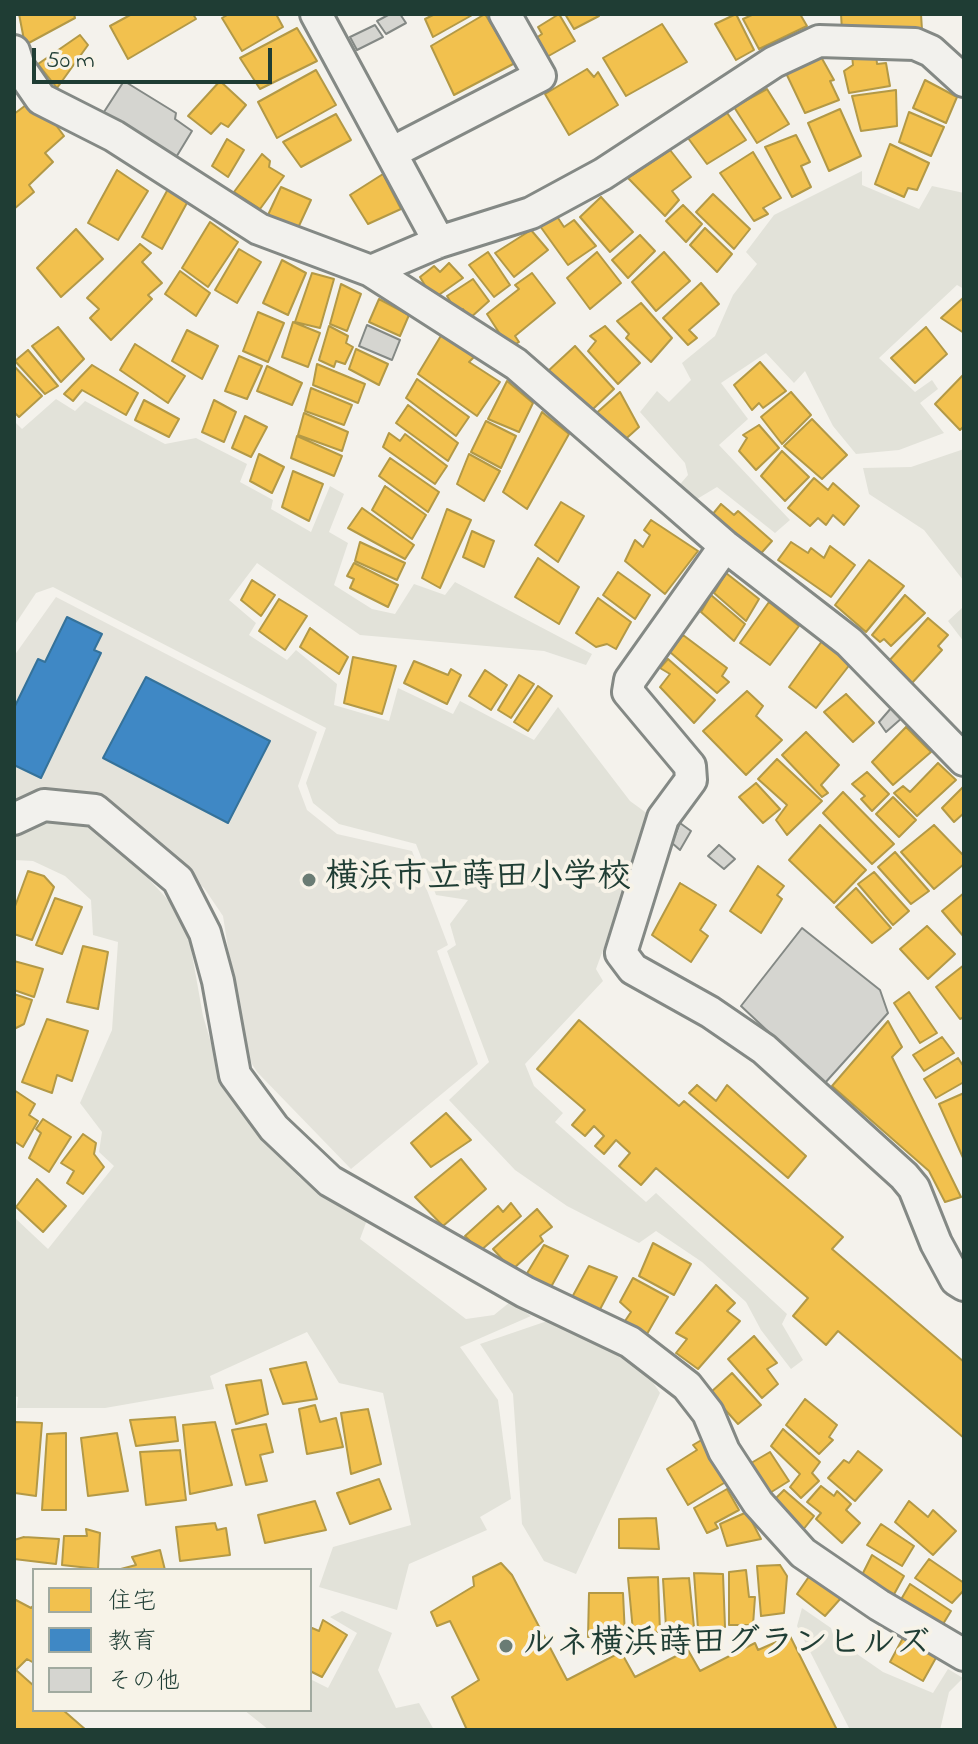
<!DOCTYPE html>
<meta charset="utf-8">
<style>
body{margin:0}
#map{position:relative;width:978px;height:1744px;overflow:hidden;background:#f4f2ec;font-family:"Indie Flower","Klee One",sans-serif}
canvas{display:block}
.frame{position:absolute;inset:0;border:16px solid #1f3d34;pointer-events:none}
.legend{position:absolute;left:32px;top:1568px;width:280px;height:144px;box-sizing:border-box;background:#f7f3e8;border:2px solid #a1aaa0;margin:0;padding:10px 14px;list-style:none;font-size:24px;color:#1f3d34}
.legend li{display:flex;align-items:center;gap:16px;height:40px}
.legend b{width:40px;border:2px solid #a1aaa0}
.scale{position:absolute;left:32px;top:48px;width:240px;height:36px;box-sizing:border-box;border:4px solid #1f3d34;border-top:0;padding-left:10px;font-size:24px;line-height:28px;white-space:nowrap;color:#1f3d34;-webkit-text-stroke:6px #f7f3e8;paint-order:stroke}
</style>
<div id="map">
<canvas width="978" height="1744"></canvas>
<div class="frame"></div>
<ul class="legend">
<li><b style="height:22px;background:#f2c14e"></b>住宅</li>
<li><b style="height:22px;background:#3f88c5"></b>教育</li>
<li><b style="height:22px;background:#d5d5d0"></b>その他</li>
</ul>
<div class="scale">50 m</div>
</div>
<script>
const ctx = document.querySelector('canvas').getContext('2d');
ctx.lineJoin = 'round';
function paint(path, color) { ctx.fillStyle = color; ctx.fill(path, 'evenodd'); }
const toPath = rows => new Path2D(rows.map(r => 'M' + r).join(''));
function stroke(path, color, width, dash) { ctx.strokeStyle = color; ctx.lineWidth = width; ctx.lineCap = dash ? 'butt' : 'round'; ctx.setLineDash(dash || []); ctx.stroke(path); }
function label(font, color, halo, rows, align = 'center') {
  ctx.font = font + ' "Indie Flower","Klee One",sans-serif'; ctx.lineWidth = 8; ctx.setLineDash([]); ctx.textBaseline = 'middle'; ctx.strokeStyle = halo; ctx.fillStyle = color; for (const [text, x, y, turn = 0] of rows) {
    ctx.save(); ctx.translate(x, y); ctx.rotate((+turn || 0) * Math.PI / 180); ctx.textAlign = isNaN(turn) ? turn : align; if (halo) ctx.strokeText(text, 0, 0); ctx.fillText(text, 0, 0); ctx.restore();
  }
}
const built = toPath([
 [56,597,317,732,298,786,307,810,337,834,412,851,448,945,437,951,478,1064,351,1169,257,1072,244,1051,223,916,204,888,89,795,14,808,14,656]
]);
const green = toPath([
 [862,171,862,185,919,209,932,186,964,193,964,289,957,285,879,358,915,392,932,380,938,389,920,403,944,433,899,450,856,454,833,426,805,371,794,383,766,353,721,383,748,419,719,445,790,520,775,533,717,487,692,502,676,489,688,475,685,463,640,412,657,391,669,402,691,380,682,363,715,336,733,295,757,264,746,252,774,215],
 [56,399,75,411,85,401,165,444,196,438,247,464,240,482,273,500,271,509,311,532,330,486,344,494,329,532,348,543,334,585,372,609,395,614,414,584,445,595,455,582,592,654,586,665,544,651,360,635,257,563,229,600,256,623,249,635,287,660,296,650,337,684,334,705,389,721,398,688,453,714,460,701,534,740,558,707,630,801,652,817,596,969,603,981,525,1064,534,1086,563,1113,555,1122,646,1202,656,1193,787,1314,782,1324,803,1360,791,1369,761,1330,746,1302,702,1262,656,1231,639,1243,567,1206,515,1170,449,1100,489,1062,447,951,456,945,450,924,468,900,436,895,416,844,339,824,313,803,306,783,326,728,53,587,36,593,14,626,14,421,22,429],
 [964,449,964,642,948,621,962,608,963,580,924,530,869,494,863,468,911,467],
 [46,814,75,816,117,845,171,903,190,943,203,1016,226,1093,299,1177,367,1220,360,1239,466,1319,494,1315,510,1302,531,1316,460,1347,498,1400,511,1499,480,1517,487,1530,409,1564,397,1610,319,1587,333,1547,411,1525,383,1393,339,1383,307,1332,210,1376,214,1389,105,1408,17,1408,18,1397,14,1396,14,1217,48,1249,114,1166,99,1152,102,1132,80,1103,112,1030,118,942,93,935,91,900,65,876,33,861,14,860,14,829],
 [556,1318,646,1372,660,1393,576,1574,544,1561,522,1524,513,1394,480,1344],
 [802,1608,831,1628,834,1638,883,1672,933,1693,948,1669,963,1678,949,1692,940,1730,850,1730,797,1626],
 [342,1611,392,1633,378,1670,396,1708,419,1703,434,1730,269,1730,244,1710,310,1710,310,1679,328,1688,357,1633,330,1617]
]);
const homes = toPath([
 [19,14,74,14,75,18,25,45,19,14],
 [132,14,193,14,196,19,128,59,110,26,132,14],
 [229,14,276,14,283,27,242,51,222,18,229,14],
 [435,14,474,14,433,37,425,19,435,14],
 [485,14,515,63,454,95,431,46,485,14],
 [559,14,575,41,545,58,536,38,542,34,538,27,559,14],
 [565,14,598,14,599,16,574,29,565,14],
 [736,14,754,50,736,60,715,24,736,14],
 [754,14,800,14,807,26,759,49,743,19,754,14],
 [841,14,921,14,922,30,842,31,841,14],
 [662,24,687,62,626,96,603,58,662,24],
 [297,28,317,61,260,89,240,58,297,28],
 [80,35,88,45,57,88,38,64,80,35],
 [876,53,877,64,886,63,890,86,849,93,844,71,853,65,852,56,876,53],
 [820,55,834,80,830,81,839,100,805,113,785,71,820,55],
 [587,69,594,77,598,72,618,105,569,135,545,94,587,69],
 [316,70,336,105,277,138,258,102,316,70],
 [925,80,957,97,946,123,913,108,925,80],
 [220,81,246,105,228,127,221,123,211,134,188,116,220,81],
 [767,89,789,124,757,143,734,107,767,89],
 [896,90,897,126,861,131,852,96,896,90],
 [26,105,53,121,64,136,45,153,53,162,29,185,34,192,14,209,14,114,26,105],
 [723,107,746,140,707,164,688,138,723,107],
 [840,109,861,156,829,171,808,123,840,109],
 [909,112,944,127,931,156,899,142,909,112],
 [336,114,351,140,301,167,283,142,336,114],
 [796,135,810,162,801,166,811,187,792,197,765,147,796,135],
 [227,139,244,150,228,177,212,166,227,139],
 [890,144,929,163,917,190,908,188,904,197,875,184,890,144],
 [670,150,691,177,672,191,679,200,665,216,628,178,670,150],
 [753,152,781,198,763,208,768,214,754,221,720,173,753,152],
 [262,154,270,161,269,167,284,176,260,209,234,192,262,154],
 [117,170,148,191,118,240,88,223,117,170],
 [383,174,401,209,368,224,350,195,383,174],
 [281,187,311,200,298,228,268,215,281,187],
 [168,189,188,201,162,249,142,237,168,189],
 [713,194,750,229,734,249,696,212,713,194],
 [601,197,633,232,610,252,580,217,601,197],
 [683,205,702,224,686,242,666,221,683,205],
 [556,215,564,227,574,220,596,246,568,265,540,226,556,215],
 [210,222,238,242,208,287,182,268,210,222],
 [705,228,732,254,717,272,690,245,705,228],
 [76,229,103,259,61,297,37,268,76,229],
 [531,230,548,250,514,277,495,253,531,230],
 [640,235,655,251,628,278,612,260,640,235],
 [140,244,151,253,142,262,162,283,148,295,152,299,111,340,90,318,99,309,87,298,140,244],
 [239,249,261,262,237,303,215,290,239,249],
 [488,252,510,285,494,297,469,265,488,252],
 [597,252,621,283,590,309,567,278,597,252],
 [664,252,690,281,656,311,632,282,664,252],
 [282,260,306,273,288,315,263,303,282,260],
 [449,263,463,278,433,299,420,277,434,266,440,272,449,263],
 [180,271,210,293,196,316,165,294,180,271],
 [312,273,334,279,320,328,295,322,312,273],
 [532,273,555,303,515,336,519,342,509,348,487,314,519,289,515,285,532,273],
 [473,279,489,301,469,319,463,309,457,313,447,296,473,279],
 [701,283,719,304,689,330,697,338,688,345,663,318,701,283],
 [341,284,361,294,347,331,330,324,341,284],
 [963,298,964,299,964,333,941,318,963,298],
 [379,299,409,315,400,336,369,322,379,299],
 [641,303,672,338,651,362,626,338,629,334,617,321,641,303],
 [258,312,284,323,268,362,243,351,258,312],
 [293,322,320,333,308,367,282,357,293,322],
 [329,326,348,336,346,343,353,347,345,364,336,361,334,367,319,360,329,326],
 [605,326,640,363,618,384,588,351,596,341,590,336,605,326],
 [58,327,84,359,61,382,32,346,58,327],
 [926,327,947,354,915,383,891,358,926,327],
 [187,330,218,346,202,379,172,361,187,330],
 [442,334,474,357,469,362,500,382,477,416,418,374,442,334],
 [135,344,185,376,168,403,120,370,135,344],
 [575,346,614,389,593,409,564,392,547,372,575,346],
 [356,349,388,364,379,385,349,369,356,349],
 [28,350,58,386,45,394,15,361,28,350],
 [239,356,262,366,247,399,225,391,239,356],
 [760,362,786,391,763,408,759,403,752,410,734,385,760,362],
 [317,364,365,384,358,403,313,385,317,364],
 [92,365,138,393,126,415,82,390,73,401,64,394,92,365],
 [14,366,42,396,19,417,14,412,14,366],
 [267,366,302,383,292,405,257,391,267,366],
 [964,374,964,426,960,430,935,404,964,374],
 [417,379,469,417,456,436,406,398,417,379],
 [507,381,533,403,519,432,488,419,507,381],
 [311,388,352,405,344,425,305,411,311,388],
 [620,392,639,427,619,445,592,417,620,392],
 [791,392,811,415,782,444,761,417,791,392],
 [144,400,179,419,169,437,135,420,144,400],
 [214,400,236,412,224,442,202,432,214,400],
 [408,405,458,443,448,461,396,423,408,405],
 [542,412,569,434,527,509,503,492,542,412],
 [304,413,348,432,342,451,298,435,304,413],
 [245,416,267,427,251,457,232,448,245,416],
 [812,419,847,455,822,479,784,446,812,419],
 [486,421,516,436,501,468,471,452,486,421],
 [759,425,779,448,756,470,739,451,747,438,743,435,759,425],
 [389,433,400,441,405,434,447,466,435,484,383,447,389,433],
 [297,436,342,456,334,476,291,458,297,436],
 [782,451,809,477,785,501,761,476,782,451],
 [259,454,284,467,272,493,250,481,259,454],
 [469,454,500,471,484,501,457,484,469,454],
 [390,458,439,492,428,512,379,476,390,458],
 [293,471,323,484,309,521,282,507,293,471],
 [814,478,828,490,833,483,859,506,844,525,833,515,826,525,818,518,810,526,788,508,814,478],
 [385,486,426,515,412,539,372,510,385,486],
 [561,502,584,516,558,562,535,545,561,502],
 [721,504,734,515,738,511,772,541,756,559,708,520,721,504],
 [362,508,414,545,405,559,348,528,362,508],
 [447,509,471,520,440,588,422,578,447,509],
 [651,520,698,551,665,594,625,561,635,540,643,547,650,535,644,530,651,520],
 [472,531,494,541,484,567,463,557,472,531],
 [360,542,405,563,397,580,355,561,360,542],
 [791,542,808,553,811,548,824,558,830,546,855,565,831,597,778,560,791,542],
 [538,558,579,587,559,624,515,597,538,558],
 [869,560,904,586,866,632,835,605,869,560],
 [354,563,398,585,388,607,350,588,354,579,347,576,354,563],
 [618,572,650,595,635,619,603,595,618,572],
 [726,573,759,599,746,621,714,593,726,573],
 [252,580,275,595,261,616,241,600,252,580],
 [711,595,745,624,734,641,701,612,711,595],
 [905,595,925,613,891,646,884,639,880,642,872,635,905,595],
 [598,598,631,622,616,649,607,644,596,647,576,633,598,598],
 [279,599,307,616,285,650,259,631,279,599],
 [769,602,799,626,770,665,740,643,769,602],
 [928,618,948,635,938,646,942,650,912,683,888,662,928,618],
 [310,628,348,657,339,674,300,647,310,628],
 [683,635,727,668,722,676,729,682,717,693,670,652,683,635],
 [822,641,851,663,816,708,789,687,822,641],
 [353,657,396,666,382,714,344,703,353,657],
 [668,659,715,700,694,723,660,687,670,674,660,668,668,659],
 [414,661,448,675,451,669,461,675,447,704,404,683,414,661],
 [485,670,507,685,491,710,469,696,485,670],
 [519,675,534,684,511,718,498,710,519,675],
 [538,686,552,696,528,731,514,722,538,686],
 [747,691,763,706,756,716,782,740,746,775,703,731,747,691],
 [846,694,874,723,853,742,824,712,846,694],
 [906,727,931,752,893,785,872,762,906,727],
 [806,732,839,765,821,785,828,793,822,797,782,755,806,732],
 [777,759,822,801,787,835,776,820,787,805,758,779,777,759],
 [938,763,956,780,917,816,894,793,903,786,910,792,938,763],
 [867,772,889,794,872,811,861,799,865,796,852,784,867,772],
 [756,783,780,809,763,823,739,797,756,783],
 [964,786,964,813,954,822,942,808,964,786],
 [843,792,894,844,872,864,823,813,843,792],
 [893,797,916,820,899,837,876,814,893,797],
 [820,825,866,870,834,903,789,860,820,825],
 [934,825,964,856,964,864,934,889,901,852,934,825],
 [895,852,929,891,911,904,878,867,895,852],
 [758,866,784,886,777,895,782,899,761,933,730,911,758,866],
 [28,871,44,876,54,887,32,940,14,934,14,909,28,871],
 [874,872,909,911,893,925,858,884,874,872],
 [680,883,716,905,700,930,708,936,691,962,652,935,680,883],
 [856,888,891,928,872,943,836,907,856,888],
 [964,893,964,937,942,911,964,893],
 [55,898,82,907,62,954,36,945,55,898],
 [927,926,955,954,928,979,900,949,927,926],
 [83,946,108,952,98,1009,67,1002,83,946],
 [14,961,43,969,34,997,14,990,14,961],
 [964,965,964,1017,960,1019,936,987,964,965],
 [909,992,937,1033,920,1043,894,1003,909,992],
 [14,994,32,1000,24,1024,14,1029,14,994],
 [47,1019,88,1031,72,1081,57,1075,52,1093,22,1082,47,1019],
 [579,1020,679,1106,684,1101,843,1237,832,1249,964,1362,964,1438,838,1331,826,1345,793,1316,808,1298,656,1168,641,1185,619,1166,630,1153,616,1140,604,1154,595,1146,604,1136,594,1126,585,1136,572,1125,585,1110,537,1069,579,1020],
 [888,1021,902,1047,892,1057,961,1197,945,1202,929,1171,832,1086,888,1021],
 [942,1037,954,1053,924,1071,913,1055,942,1037],
 [958,1058,964,1067,964,1082,936,1098,924,1079,958,1058],
 [697,1085,716,1101,727,1085,806,1156,788,1178,689,1093,697,1085],
 [14,1090,35,1104,29,1115,38,1121,23,1147,14,1141,14,1090],
 [964,1093,964,1160,939,1104,964,1093],
 [446,1113,471,1140,431,1167,411,1143,446,1113],
 [43,1119,71,1137,49,1172,29,1158,41,1133,36,1129,43,1119],
 [83,1134,96,1143,94,1154,104,1167,83,1194,67,1183,74,1171,61,1163,83,1134],
 [461,1159,486,1189,443,1226,415,1197,461,1159],
 [37,1179,66,1206,43,1232,16,1207,37,1179],
 [511,1203,521,1216,480,1251,465,1236,498,1206,503,1212,511,1203],
 [537,1209,552,1227,540,1236,543,1241,512,1270,493,1249,537,1209],
 [653,1243,691,1264,674,1295,639,1276,653,1243],
 [544,1245,568,1256,551,1287,526,1275,544,1245],
 [589,1266,617,1277,597,1315,570,1301,589,1266],
 [633,1278,668,1297,647,1334,625,1321,631,1312,620,1302,633,1278],
 [716,1285,735,1303,727,1311,740,1321,698,1369,676,1353,687,1339,676,1333,716,1285],
 [754,1336,777,1363,767,1369,778,1384,762,1398,728,1359,754,1336],
 [306,1362,317,1399,283,1404,270,1369,306,1362],
 [732,1373,761,1405,738,1424,710,1393,732,1373],
 [261,1380,268,1414,236,1424,226,1385,261,1380],
 [805,1399,837,1425,829,1437,833,1440,819,1454,786,1425,805,1399],
 [315,1405,320,1422,336,1418,343,1447,307,1454,299,1409,315,1405],
 [368,1409,381,1464,351,1474,341,1413,368,1409],
 [175,1417,178,1441,136,1446,130,1420,175,1417],
 [14,1422,42,1423,36,1496,15,1493,14,1422],
 [215,1422,232,1485,190,1494,183,1425,215,1422],
 [266,1424,273,1452,260,1455,267,1481,246,1485,232,1430,266,1424],
 [783,1429,820,1462,812,1473,819,1481,801,1498,790,1487,800,1474,771,1446,783,1429],
 [66,1433,66,1510,42,1510,47,1434,66,1433],
 [117,1433,128,1491,88,1496,81,1438,117,1433],
 [705,1438,729,1480,688,1505,667,1469,697,1450,693,1445,705,1438],
 [180,1450,186,1500,146,1505,140,1452,180,1450],
 [858,1451,882,1470,855,1501,828,1478,844,1460,849,1463,858,1451],
 [770,1452,789,1481,765,1496,746,1466,770,1452],
 [379,1479,391,1509,350,1524,337,1493,379,1479],
 [821,1486,834,1496,837,1491,851,1504,846,1510,860,1523,842,1543,816,1519,821,1513,807,1502,821,1486],
 [727,1489,739,1510,715,1523,718,1528,707,1533,694,1508,727,1489],
 [784,1490,814,1516,799,1535,770,1504,784,1490],
 [315,1501,326,1530,265,1543,258,1515,315,1501],
 [909,1501,928,1517,933,1510,956,1531,933,1555,895,1522,909,1501],
 [747,1512,761,1539,727,1546,720,1524,747,1512],
 [656,1518,659,1549,619,1548,619,1519,656,1518],
 [215,1523,217,1530,226,1528,230,1555,180,1561,176,1527,215,1523],
 [881,1524,914,1546,902,1566,867,1545,881,1524],
 [86,1529,100,1533,98,1569,62,1565,64,1536,87,1536,86,1529],
 [24,1537,59,1539,56,1564,14,1559,14,1540,24,1537],
 [160,1550,165,1570,117,1570,136,1565,132,1557,160,1550],
 [872,1555,904,1576,892,1598,861,1577,872,1555],
 [929,1559,964,1583,964,1590,952,1603,915,1578,929,1559],
 [501,1563,512,1575,567,1680,621,1652,635,1677,688,1650,700,1671,755,1643,758,1650,790,1636,837,1730,467,1730,452,1697,479,1680,450,1621,437,1626,431,1612,474,1586,473,1577,501,1563],
 [780,1565,787,1576,784,1613,761,1616,757,1566,780,1565],
 [746,1570,749,1597,755,1597,753,1625,729,1625,729,1572,746,1570],
 [694,1573,723,1574,725,1627,698,1629,694,1573],
 [810,1575,841,1598,825,1616,797,1594,810,1575],
 [658,1577,660,1632,633,1631,628,1578,658,1577],
 [689,1578,694,1627,666,1627,663,1579,689,1578],
 [910,1584,951,1611,940,1629,899,1603,910,1584],
 [589,1593,623,1593,625,1636,588,1637,589,1593],
 [14,1599,31,1608,34,1605,34,1663,27,1659,16,1670,34,1686,34,1710,63,1710,86,1730,14,1730,14,1599],
 [323,1620,347,1635,322,1677,310,1671,310,1631,312,1628,319,1631,323,1620],
 [904,1636,937,1656,923,1681,890,1662,904,1636]
]);
const schools = toPath([
 [67,617,102,634,94,650,101,653,41,778,14,765,14,708,38,659,45,662,67,617],
 [146,677,270,741,228,823,103,758,146,677]
]);
const building = toPath([
 [390,14,400,14,406,23,386,34,377,21,390,14],
 [375,25,383,37,357,50,350,37,375,25],
 [124,81,176,113,175,119,192,131,175,159,102,115,124,81],
 [367,325,400,340,392,360,359,346,367,325],
 [892,707,903,717,886,732,879,722,892,707],
 [680,823,691,831,680,850,672,843,680,823],
 [719,845,735,859,724,869,708,856,719,845],
 [802,928,880,990,888,1013,824,1084,741,1006,802,928]
]);
const minor = toPath([
 [316,14,439,242],
 [14,51,19,67,41,99,114,136,259,229,371,271,516,364,725,546,849,642,964,760],
 [391,153,540,76,505,14],
 [371,271,439,242,531,213,603,174,774,62,819,41,915,44,931,51,964,81],
 [725,546,630,680,628,692,690,766,691,780,663,818,621,953,633,969,710,1012,764,1049,904,1176,914,1188,936,1243,956,1280,964,1285],
 [14,819,44,805,95,810,178,880,205,933,218,981,235,1075,274,1128,330,1181,525,1292,630,1342,687,1386,708,1413,724,1451,758,1503,803,1553,879,1605,964,1655]
]);
const markers = [
 [309,880,8,"#6a7c74"],
 [506,1646,8,"#6a7c74"]
];
const poiNames = [
 ["横浜市立蒔田小学校",325,880],
 ["ルネ横浜蒔田グランヒルズ",522,1646]
];
paint(built, '#e4e3db');
paint(green, '#e2e2d9');
paint(homes, '#f2c14e');
stroke(homes, '#b39946', 2);
paint(schools, '#3f88c5');
stroke(schools, '#35729a', 2);
paint(building, '#d5d5d0');
stroke(building, '#848985', 2);
stroke(minor, '#848985', 36);
stroke(minor, '#f2f1ed', 30);
for (const [x, y, r, color] of markers) { const dot = new Path2D(); dot.arc(x, y, r, 0, 2 * Math.PI); ctx.fillStyle = color; ctx.fill(dot); stroke(dot, '#f7f3e8', 3); }
label('bold 34px', '#1f3d34', '#f7f3e8', poiNames, 'left');
</script>
